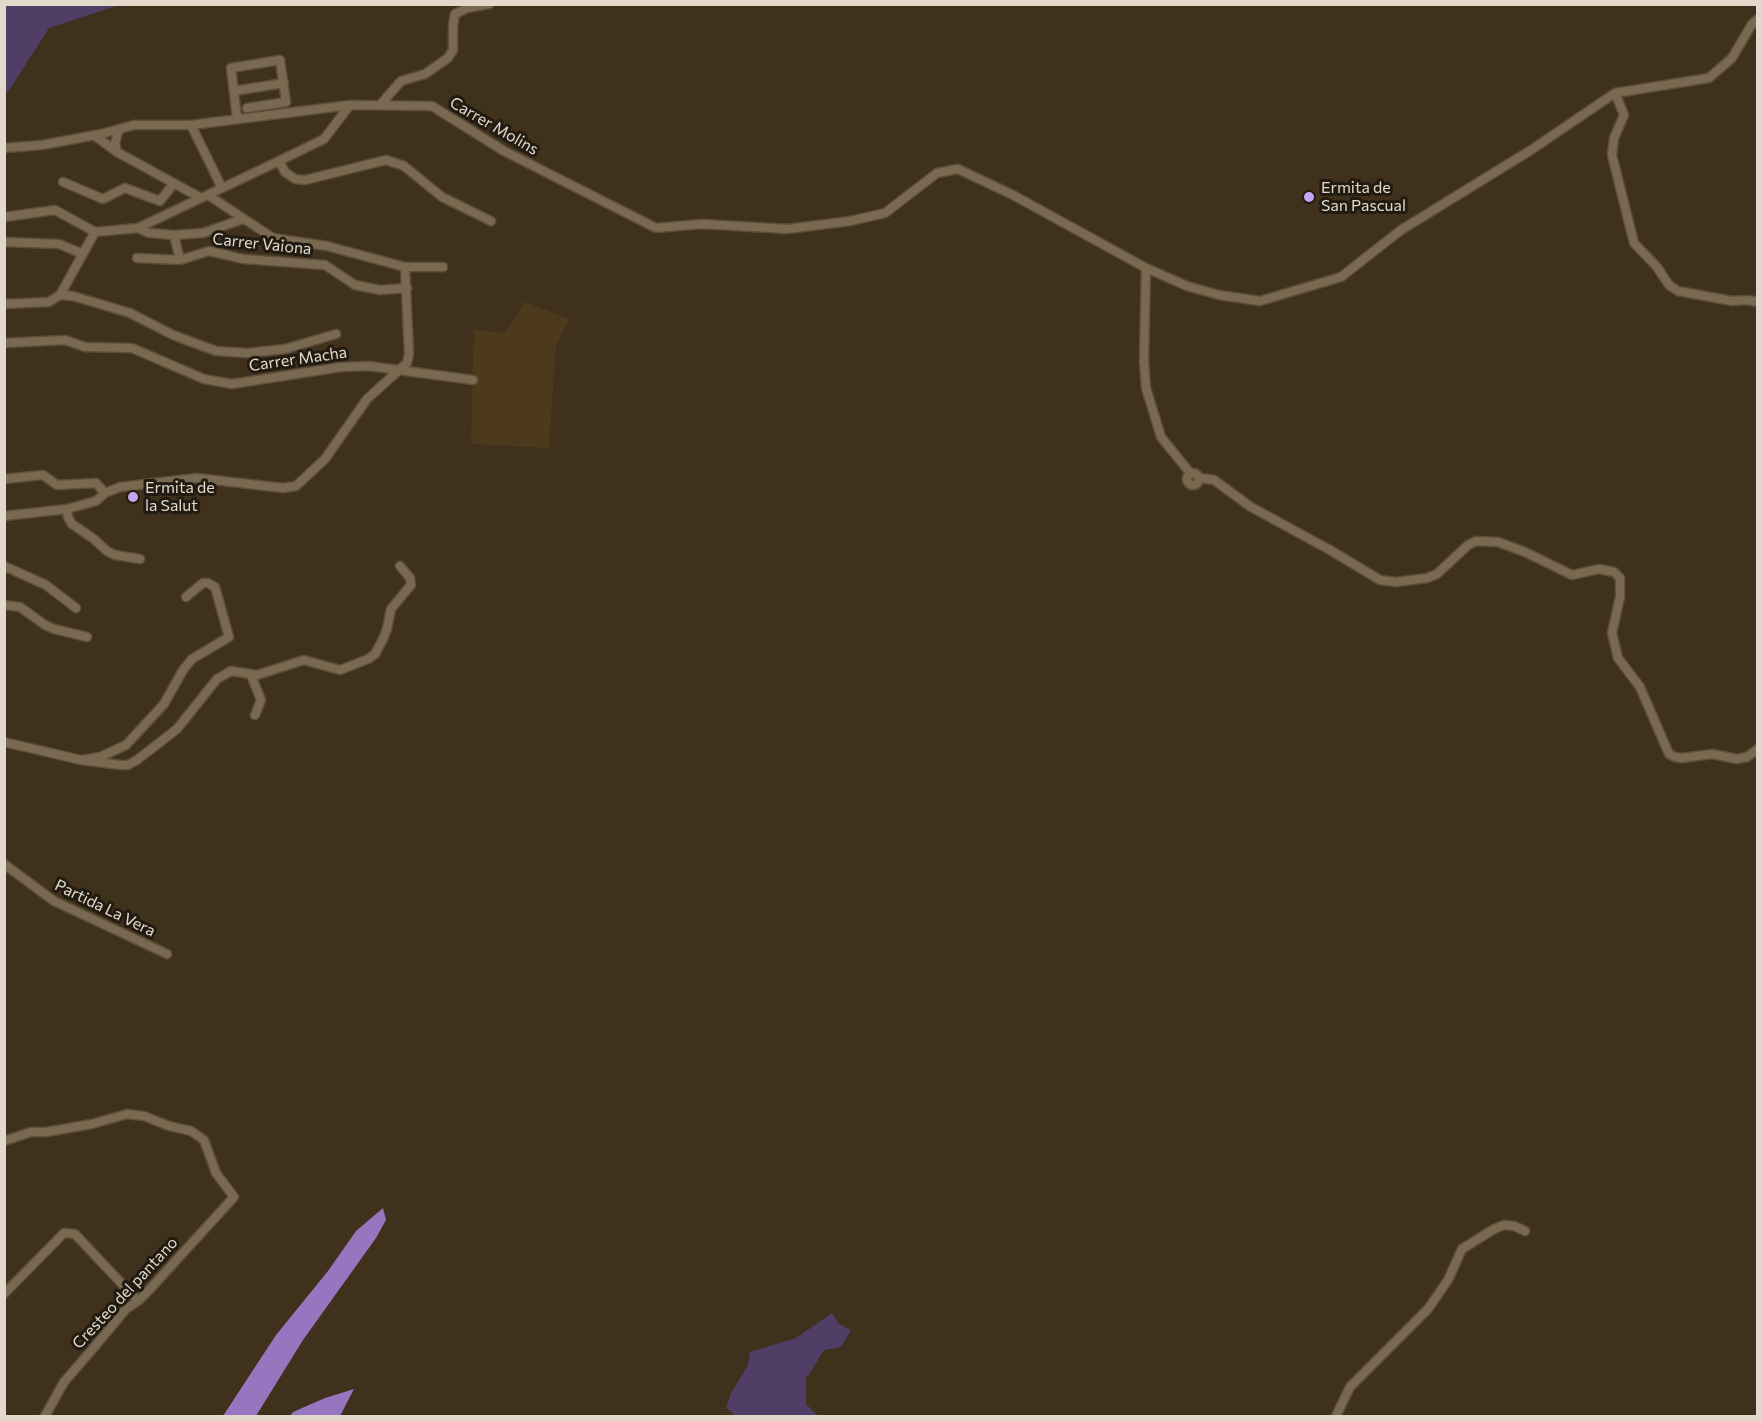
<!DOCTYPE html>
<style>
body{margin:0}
#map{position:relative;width:1762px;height:1421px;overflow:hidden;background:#40311c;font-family:Commissioner,sans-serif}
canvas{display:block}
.frame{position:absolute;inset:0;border:6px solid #e2d9cc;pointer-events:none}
</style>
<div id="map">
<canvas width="1762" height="1421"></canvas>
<div class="frame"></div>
</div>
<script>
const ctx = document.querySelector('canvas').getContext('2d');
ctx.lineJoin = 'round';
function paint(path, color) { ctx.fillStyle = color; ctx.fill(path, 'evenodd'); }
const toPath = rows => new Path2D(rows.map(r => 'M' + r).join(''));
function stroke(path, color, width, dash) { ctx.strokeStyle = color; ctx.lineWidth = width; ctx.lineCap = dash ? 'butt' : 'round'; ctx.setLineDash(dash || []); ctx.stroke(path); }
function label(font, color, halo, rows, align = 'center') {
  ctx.font = font + ' Commissioner,sans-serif'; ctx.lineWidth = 6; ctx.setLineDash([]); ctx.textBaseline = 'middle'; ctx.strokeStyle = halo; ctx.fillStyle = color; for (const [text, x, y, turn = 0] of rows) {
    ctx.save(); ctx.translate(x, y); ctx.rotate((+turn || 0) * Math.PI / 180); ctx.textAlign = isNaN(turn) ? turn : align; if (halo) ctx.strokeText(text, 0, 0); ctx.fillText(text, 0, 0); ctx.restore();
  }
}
const built = toPath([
 [525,302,569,319,556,345,549,448,471,444,474,330,505,333]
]);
const green = toPath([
 [4,5,5,4,119,5,49,28,8,92,4,92],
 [832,1313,839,1324,851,1330,841,1347,824,1350,808,1376,806,1376,806,1404,818,1416,736,1416,726,1408,731,1393,748,1365,750,1352,796,1338]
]);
const water = toPath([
 [383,1208,386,1220,376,1238,303,1340,256,1416,223,1416,276,1335,328,1271,356,1231],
 [354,1389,340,1416,290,1416,293,1412,325,1398]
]);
const street = toPath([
 [234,91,284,83],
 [1615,93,1624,115,1614,138,1612,155,1634,243,1657,267,1669,285,1678,291,1732,301,1747,300,1758,302],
 [380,105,401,81,425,74,448,58,453,50,453,26,455,14,467,8,489,4],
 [237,118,231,68,280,60,286,102,247,108],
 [191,125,222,188],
 [94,135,117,152,201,198],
 [4,148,42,145,101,134,134,125,191,125,350,105,432,106,504,151,656,228,702,224,787,229,850,221,885,213,937,173,958,169,1013,195,1146,268,1187,286,1219,295,1260,301,1341,277,1401,230,1531,150,1615,93,1709,78,1732,58,1752,24,1758,19],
 [117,152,115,143,119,129],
 [279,161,285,172,295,179,305,180,386,160,404,166,442,197,491,221],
 [63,182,103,199,125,188,160,201,174,183],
 [208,195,273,238,327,246,405,267,443,267],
 [4,217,55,210,95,232],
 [138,228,149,233,174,235,203,233,243,219],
 [174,235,180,260],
 [4,242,59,244,83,254],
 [137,258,180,260,209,251,243,259,325,265,355,285,380,290,407,288],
 [1146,268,1144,360,1146,388,1161,437,1191,474],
 [60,295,95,232,138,228,279,161,324,139,350,105],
 [4,304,49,302,60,295,73,296,130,313,173,335,216,351,247,353,285,349,336,334],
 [4,343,65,340,85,347,132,348,204,379,232,384,341,367,369,366,473,380],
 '1187 479a6 6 0 1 1 12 0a6 6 0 1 1-12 0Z',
 [1200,478,1214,480,1251,507,1330,550,1380,580,1396,582,1427,578,1437,574,1468,545,1476,541,1498,542,1525,552,1572,575,1599,569,1614,572,1620,578,1620,597,1612,633,1618,658,1640,687,1669,754,1675,757,1682,758,1712,754,1737,759,1747,757,1758,749],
 [4,479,43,475,57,485,96,483,105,493],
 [67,509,68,517,72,524,94,539,107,551,115,555,140,559],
 [4,516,67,509,96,501,105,493,120,487,197,478,283,488,296,486,325,459,367,399,407,363,409,354,405,267],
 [4,566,46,585,76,608],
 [4,605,20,607,45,625,54,629,87,637],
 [251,675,261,700,255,715],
 [4,742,81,760,100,757,126,745,164,704,183,670,192,659,229,637,215,587,208,583,203,583,186,597],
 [81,760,120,765,128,765,137,760,177,729,217,679,231,671,257,675,304,660,340,670,368,659,375,654,383,639,387,629,391,609,411,585,410,578,400,566],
 [4,864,54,901,167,954],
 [4,1141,31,1132,46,1132,92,1124,127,1114,144,1116,169,1126,191,1131,204,1140,216,1173,234,1197,150,1289,138,1301,126,1309,91,1351,64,1382,45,1416],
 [4,1294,64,1233,75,1234,138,1301],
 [1336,1416,1350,1387,1428,1309,1448,1280,1462,1249,1494,1229,1504,1225,1514,1226,1525,1231]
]);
const markers = [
 [1309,197,6,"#c6a6f0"],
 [133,497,6,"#c6a6f0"]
];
const streetNames = [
 ["Carrer Molins",494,126,30],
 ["Carrer Vaiona",262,244,6],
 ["Carrer Macha",298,359,-8],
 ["Partida La Vera",105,908,26],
 ["Cresteo del pantano",125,1293,-47]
];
const poiNames = [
 ["Ermita de",1321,188],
 ["San Pascual",1321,206],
 ["Ermita de",145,488],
 ["la Salut",145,506]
];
paint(built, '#4d3a1d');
paint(green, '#513e67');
paint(water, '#9676be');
stroke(street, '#5b4f3c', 11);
stroke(street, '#7a6951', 8);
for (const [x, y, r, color] of markers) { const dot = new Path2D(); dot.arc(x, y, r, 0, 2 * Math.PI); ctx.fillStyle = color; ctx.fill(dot); stroke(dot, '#221b11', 2); }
label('16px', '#e2d9cc', '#221b11', streetNames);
label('16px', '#e2d9cc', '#221b11', poiNames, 'left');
</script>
